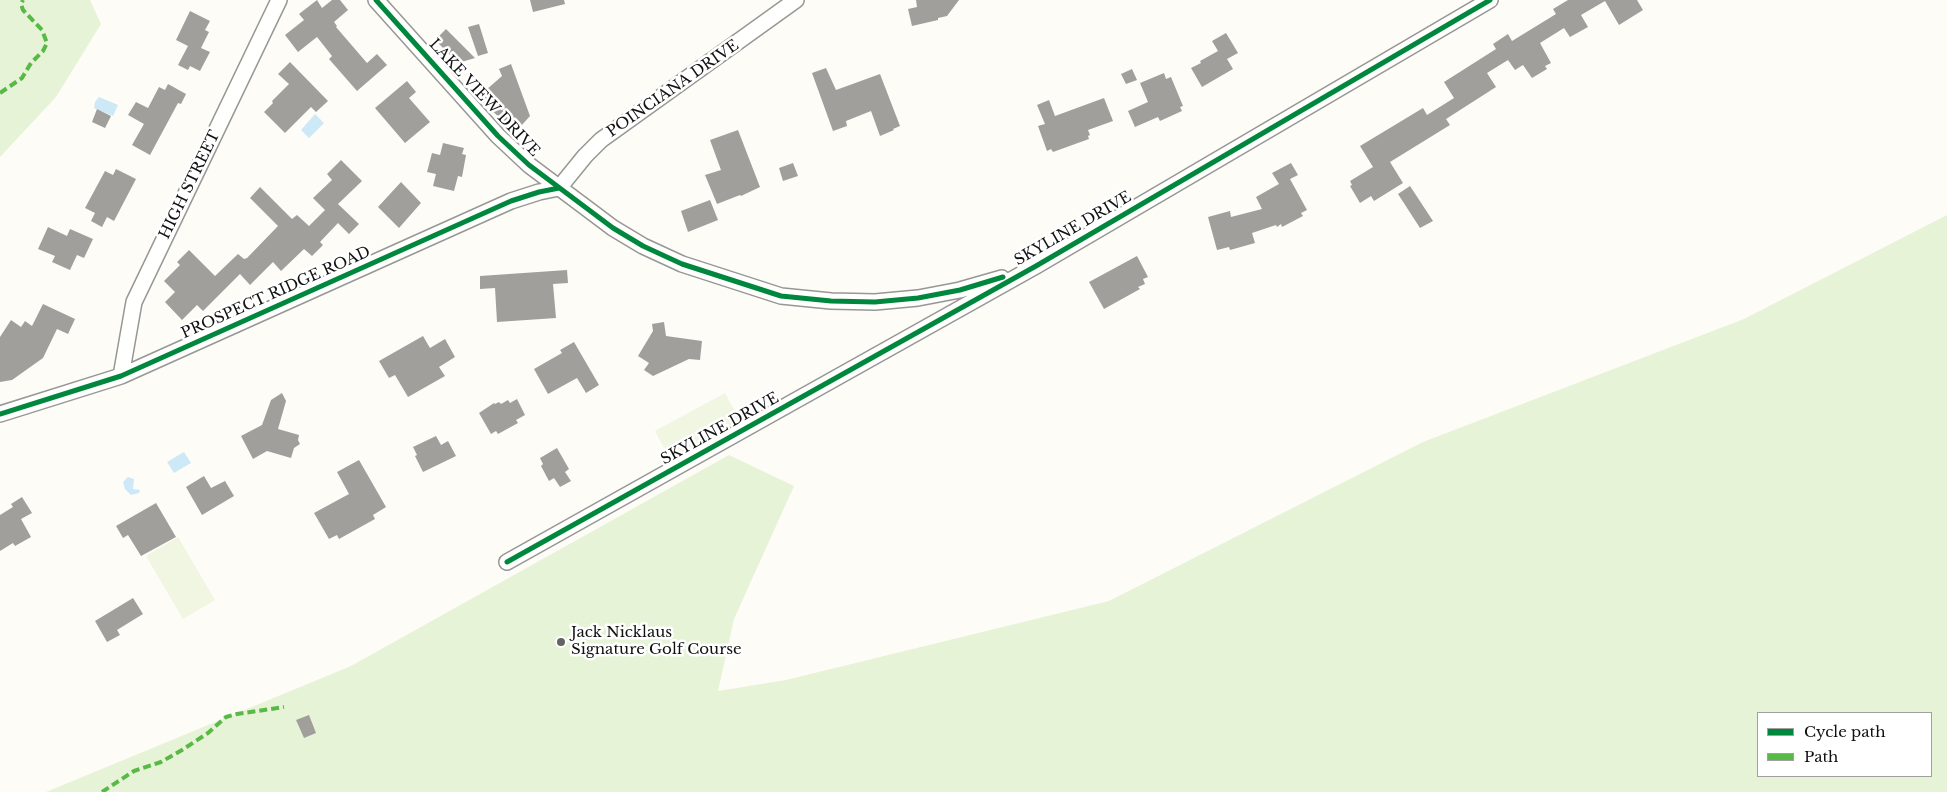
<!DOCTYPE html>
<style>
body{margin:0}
#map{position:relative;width:1947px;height:792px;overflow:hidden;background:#fdfcf7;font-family:"Libre Baskerville",serif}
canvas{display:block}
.legend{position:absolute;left:1757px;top:712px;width:175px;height:65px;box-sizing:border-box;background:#fff;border:1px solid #a0a0a0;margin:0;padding:6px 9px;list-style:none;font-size:15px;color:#111}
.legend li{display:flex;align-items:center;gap:10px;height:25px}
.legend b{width:25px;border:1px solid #a0a0a0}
</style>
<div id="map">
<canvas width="1947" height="792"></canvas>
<ul class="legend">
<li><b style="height:6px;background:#00873e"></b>Cycle path</li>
<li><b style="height:6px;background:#58b947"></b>Path</li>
</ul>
</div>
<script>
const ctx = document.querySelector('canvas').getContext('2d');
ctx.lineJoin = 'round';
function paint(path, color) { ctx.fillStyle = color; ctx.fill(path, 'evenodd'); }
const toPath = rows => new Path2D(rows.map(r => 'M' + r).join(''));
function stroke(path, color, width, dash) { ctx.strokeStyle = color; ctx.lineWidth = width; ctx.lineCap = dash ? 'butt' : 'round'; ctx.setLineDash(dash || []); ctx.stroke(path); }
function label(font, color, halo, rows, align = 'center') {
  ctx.font = font + ' "Libre Baskerville",serif'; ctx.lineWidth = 5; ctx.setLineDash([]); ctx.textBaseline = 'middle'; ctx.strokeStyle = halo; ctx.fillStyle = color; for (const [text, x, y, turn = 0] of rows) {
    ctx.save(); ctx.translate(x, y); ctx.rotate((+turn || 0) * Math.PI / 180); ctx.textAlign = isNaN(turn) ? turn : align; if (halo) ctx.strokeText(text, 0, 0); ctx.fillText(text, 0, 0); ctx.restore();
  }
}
const green = toPath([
 [0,0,90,0,101,24,56,97,0,157],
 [1947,215,1947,792,46,792,351,666,729,455,794,486,734,619,718,691,786,680,1109,601,1423,442,1744,319],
 [1758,713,1931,713,1931,776,1758,776]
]);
const pitch = toPath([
 [725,393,742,425,672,463,655,431],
 [178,537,215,600,183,619,146,556]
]);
const water = toPath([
 [99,97,118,105,113,116,94,108,95,102],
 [315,114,324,123,309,138,301,130],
 [184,452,191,463,174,473,167,462],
 [128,477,134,479,133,489,140,490,139,493,131,495,125,489,123,482]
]);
const building = toPath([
 [317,0,322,8,332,0,340,0,348,10,334,22,337,26,336,27,367,63,377,54,387,65,357,91,329,59,332,56,317,37,298,52,285,35,304,20,299,14],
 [530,0,564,0,565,4,533,12],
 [916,0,959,0,947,16,938,18,938,20,912,26,908,9,917,7],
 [1568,0,1637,0,1643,10,1619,25,1605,1,1581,15,1588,27,1570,37,1564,28,1540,43,1551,63,1545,66,1547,69,1532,78,1523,65,1515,70,1508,60,1487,73,1496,87,1446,119,1450,125,1390,162,1403,183,1374,201,1371,196,1360,203,1350,186,1352,185,1350,181,1373,167,1360,146,1423,108,1427,115,1454,98,1444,82,1496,49,1493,44,1508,34,1512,41,1556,14,1553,9],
 [190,11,210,21,205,30,209,32,201,48,210,52,200,71,190,66,188,70,178,65,188,46,176,40],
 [479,24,488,53,478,56,468,27],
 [446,29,475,58,458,63,435,40],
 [1226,33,1238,53,1227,59,1233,69,1202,87,1191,68,1201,63,1200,61,1218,51,1212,41],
 [290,62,328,101,316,112,311,107,285,133,264,112,273,103,272,101,289,84,278,74],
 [511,64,530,116,521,126,515,119,508,126,478,97,502,76,499,69],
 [826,68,836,90,880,74,900,126,893,129,894,130,880,136,871,111,846,121,847,126,833,131,812,73],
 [1132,69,1137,80,1126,84,1121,74],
 [1164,73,1166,79,1171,77,1183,106,1180,107,1182,111,1160,121,1158,117,1135,127,1128,111,1148,102,1140,83],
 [407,81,416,92,409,98,430,122,405,143,375,108],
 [168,84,186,94,181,104,178,103,150,155,132,145,144,124,128,115,136,102,148,108,159,87,165,90],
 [1104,98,1113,121,1088,130,1090,135,1088,136,1089,139,1053,152,1051,149,1047,151,1038,126,1045,124,1037,105,1049,100,1055,116],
 [97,109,111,116,105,128,92,122],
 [738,130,760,187,741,196,740,195,717,204,705,175,721,170,710,140],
 [443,143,464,148,462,154,466,155,462,177,458,176,454,191,433,186,436,174,427,172,432,153,440,155],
 [341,160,362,181,338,204,359,224,349,234,338,223,320,242,323,245,312,256,304,249,281,271,273,262,250,285,240,274,203,311,197,305,182,320,165,302,175,292,164,281,180,265,177,262,189,250,215,276,238,254,244,259,247,258,278,226,250,198,260,187,292,219,297,215,309,226,325,210,313,198,332,180,327,174],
 [793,163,798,176,783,181,779,168],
 [1291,163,1298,175,1290,179,1307,210,1301,213,1303,216,1282,227,1281,224,1277,227,1276,225,1252,233,1255,243,1230,250,1229,247,1217,250,1208,217,1230,211,1231,217,1262,209,1256,197,1279,184,1272,173],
 [116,169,136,179,114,221,107,217,102,227,91,221,95,213,85,208,105,171,113,175],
 [401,182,421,203,399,228,378,207],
 [1410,186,1433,221,1420,228,1398,194],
 [710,200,718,220,688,232,681,211],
 [48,227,67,236,70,229,93,239,84,258,77,255,70,270,52,262,55,256,38,249],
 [1137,256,1148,277,1143,279,1145,284,1138,287,1140,289,1104,309,1089,282],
 [567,270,568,283,553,284,556,318,497,322,495,288,480,289,480,276],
 [43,304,75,319,68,334,57,329,43,358,12,380,0,382,0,337,11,320,21,327,25,321,32,326],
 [664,322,666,336,702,341,700,360,689,359,653,376,644,370,649,363,638,356,653,331,652,324],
 [423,336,430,348,445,339,455,357,439,367,445,376,408,397,395,375,389,378,379,361],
 [574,342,599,385,586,393,577,378,548,394,534,369,562,353,560,350],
 [282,393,286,401,278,429,299,435,298,440,300,444,294,448,291,458,267,451,253,459,241,436,262,425,271,400],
 [517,399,525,415,516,420,518,423,498,434,496,431,491,434,479,413,494,403,495,404,499,402,501,404,508,400,510,403],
 [436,436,441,445,448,441,456,456,423,472,415,456,417,455,413,447],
 [557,448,569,469,565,472,571,481,560,487,554,478,549,481,541,466,543,464,540,458],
 [359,460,386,507,373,515,375,519,339,539,337,535,329,539,314,513,349,494,337,472],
 [204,476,211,488,225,481,234,496,202,515,186,487],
 [22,497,32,513,21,519,31,537,15,546,13,543,0,551,0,515,13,507,11,504],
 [156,503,176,537,141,556,128,535,123,538,116,526],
 [133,598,143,614,117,630,120,635,107,642,95,621],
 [309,715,316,733,304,738,296,720]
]);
const street = toPath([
 [376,0,498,136,529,165,613,228,643,246,682,264,781,296,831,301,875,302,918,298,960,290,1002,278],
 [559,188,585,156,601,140,796,0],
 [121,376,134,302,279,0],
 [0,414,121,376,511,201,539,192,559,188],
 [507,562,1036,266,1490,0]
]);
const quiet = toPath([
 [0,93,22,78,31,63,43,51,47,43,42,30,23,10,21,4,23,0],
 [102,792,134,771,161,762,182,750,208,733,226,717,237,714,284,707]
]);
const cycleway = toPath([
 [376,0,498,136,529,165,613,228,643,246,682,264,781,296,831,301,875,302,918,298,960,290,1003,277],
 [0,414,121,376,511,201,539,192,559,188],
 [507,562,1036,266,1490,0]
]);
const markers = [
 [561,642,5,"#646362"]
];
const streetNames = [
 ["POINCIANA DRIVE",673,89,-35],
 ["LAKE VIEW DRIVE",484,98,47],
 ["HIGH STREET",190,185,-64],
 ["SKYLINE DRIVE",1073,229,-30],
 ["PROSPECT RIDGE ROAD",276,293,-24],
 ["SKYLINE DRIVE",720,429,-29]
];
const poiNames = [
 ["Jack Nicklaus",571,633],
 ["Signature Golf Course",571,650]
];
paint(green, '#e7f3d7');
paint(pitch, '#f0f6e1');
paint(water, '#cde8f7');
paint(building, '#a19f9c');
stroke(street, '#979795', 18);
stroke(street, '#fffffe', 15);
stroke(quiet, '#58b947', 4, [8, 4]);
stroke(cycleway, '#00873e', 5);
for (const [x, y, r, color] of markers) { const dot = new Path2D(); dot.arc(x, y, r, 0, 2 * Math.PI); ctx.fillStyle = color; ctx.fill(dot); stroke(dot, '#fff', 2); }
label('15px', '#111', '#fff', streetNames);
label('15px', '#111', '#fff', poiNames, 'left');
</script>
